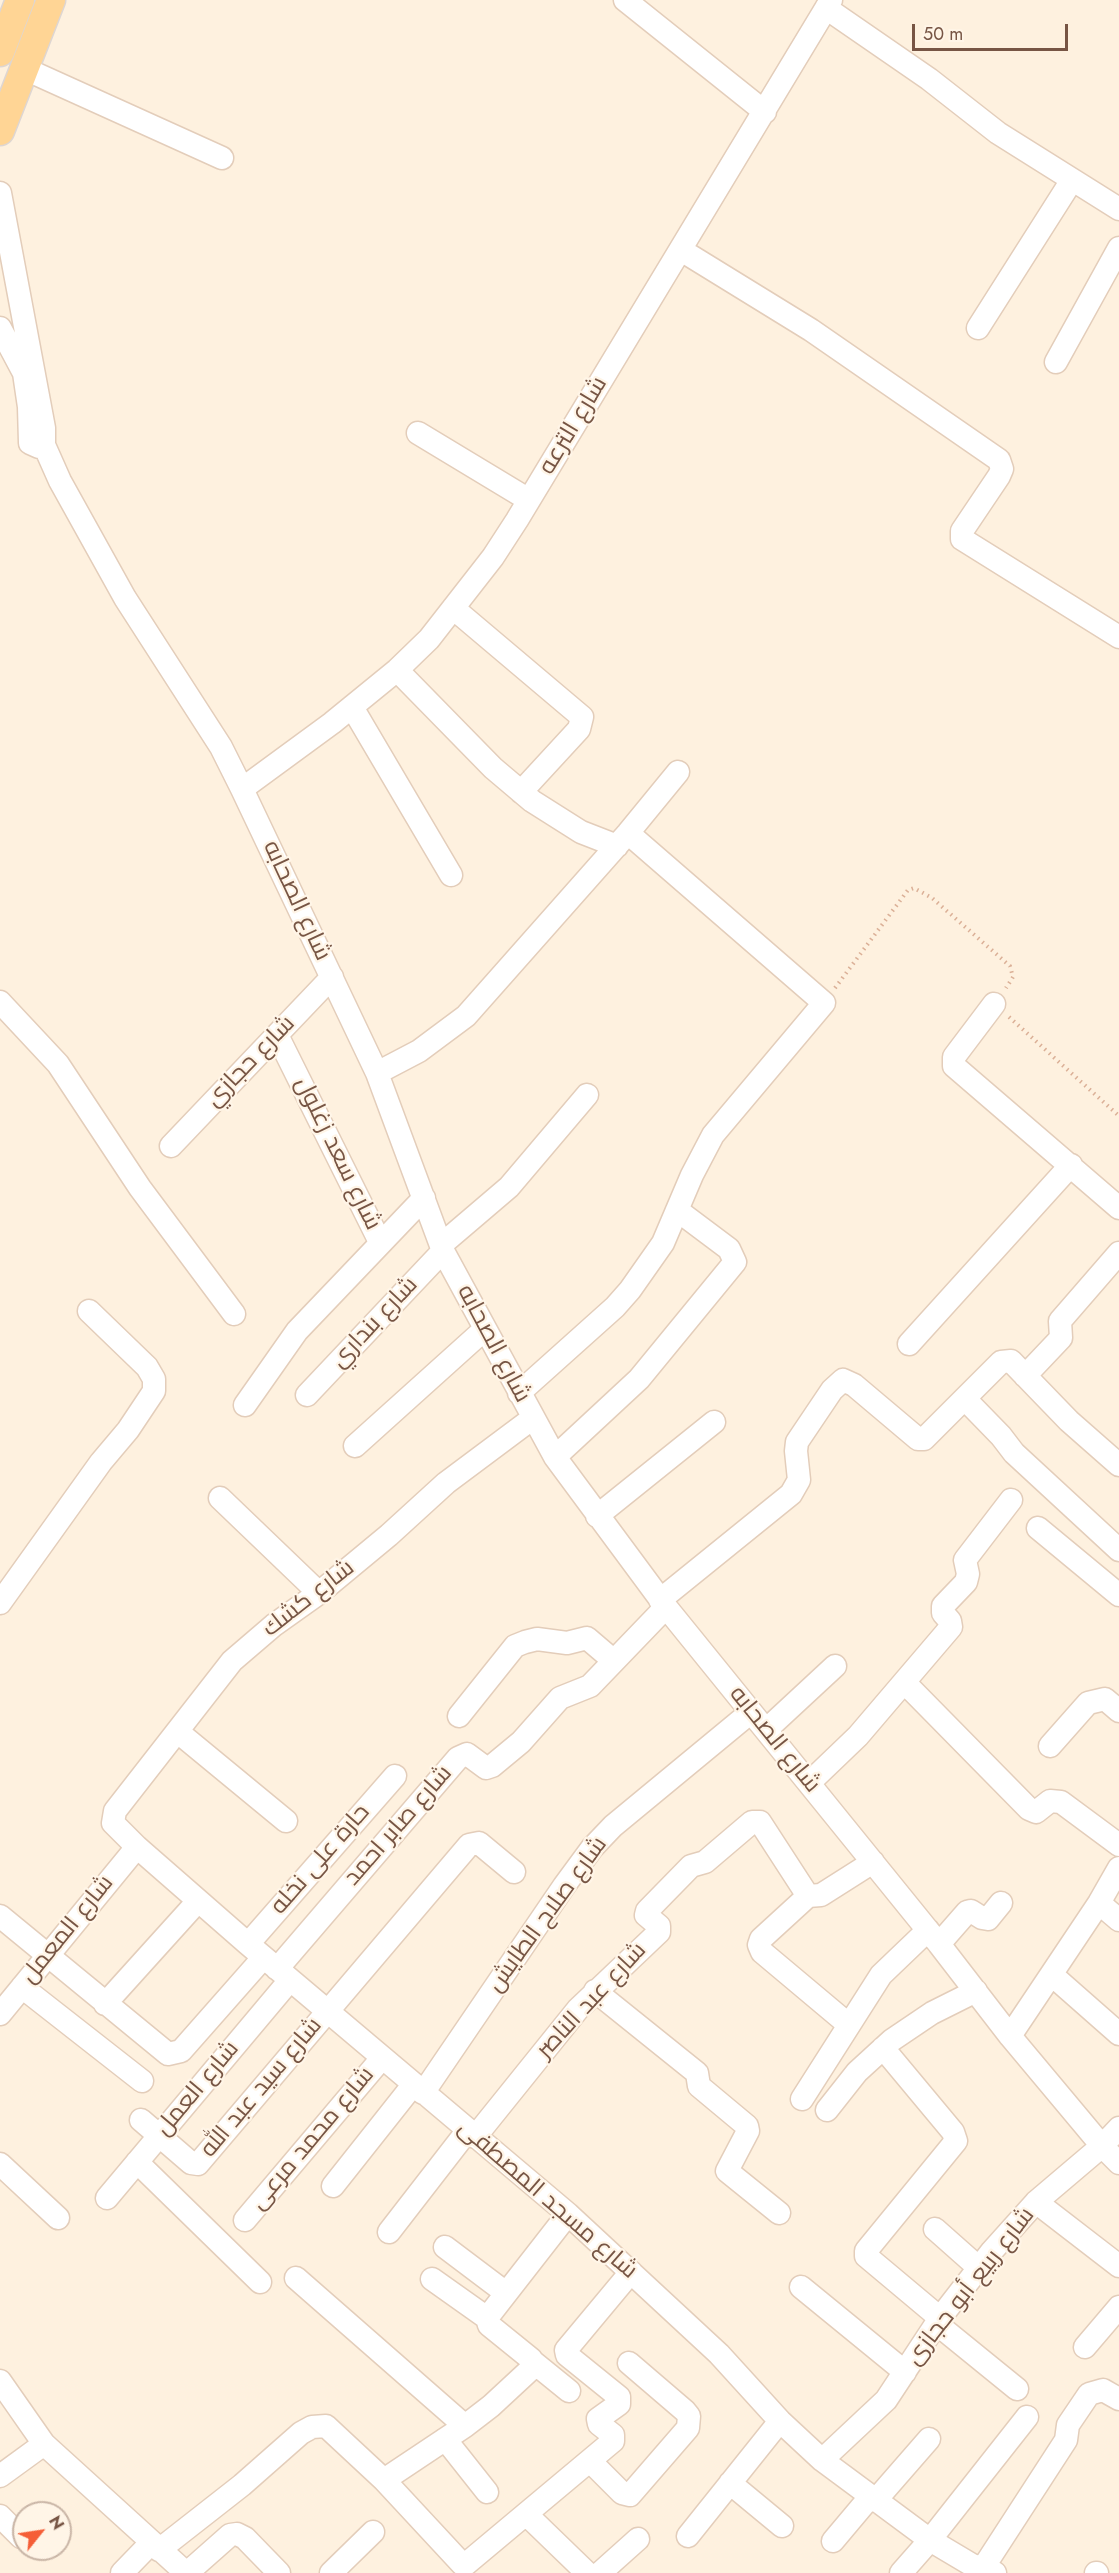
<!DOCTYPE html>
<meta charset="utf-8">
<style>
body{margin:0}
#map{position:relative;width:1119px;height:2573px;overflow:hidden;background:#fef1df;font-family:Jost,sans-serif}
canvas{display:block}
.north{position:absolute;left:12px;top:2501px;width:60px;height:60px;box-sizing:border-box;background:#fff5e7;border:2px solid #c9b5a6;border-radius:50%;rotate:60deg;font-size:16px;font-weight:700;line-height:24px;text-align:center;color:#754}
.north::after{content:'';display:block;margin:auto;width:21px;height:27px;background:#f55e37;clip-path:polygon(50% 0,100% 100%,50% 72%,0 100%)}
.scale{position:absolute;left:912px;top:24px;width:156px;height:27px;box-sizing:border-box;border:3px solid #754;border-top:0;padding-left:8px;font-size:18px;line-height:21px;white-space:nowrap;color:#754;-webkit-text-stroke:4px #fff5e7;paint-order:stroke}
</style>
<div id="map">
<canvas width="1119" height="2573"></canvas>
<div class="north">N</div>
<div class="scale">50 m</div>
</div>
<script>
const ctx = document.querySelector('canvas').getContext('2d');
ctx.lineJoin = 'round';
const toPath = rows => new Path2D(rows.map(r => 'M' + r).join(''));
function stroke(path, color, width, dash) { ctx.strokeStyle = color; ctx.lineWidth = width; ctx.lineCap = dash ? 'butt' : 'round'; ctx.setLineDash(dash || []); ctx.stroke(path); }
function label(font, color, halo, rows, align = 'center') {
  ctx.font = font + ' Jost,Cairo,sans-serif'; ctx.lineWidth = 4.5; ctx.setLineDash([]); ctx.textBaseline = 'middle'; ctx.strokeStyle = halo; ctx.fillStyle = color; for (const [text, x, y, turn = 0] of rows) {
    ctx.save(); ctx.translate(x, y); ctx.rotate((+turn || 0) * Math.PI / 180); ctx.textAlign = isNaN(turn) ? turn : align; if (halo) ctx.strokeText(text, 0, 0); ctx.fillText(text, 0, 0); ctx.restore();
  }
}
const path = toPath([
 [835,988,908,890,914,888,932,898,1010,966,1013,977,1006,988],
 [1009,1017,1119,1116]
]);
const minor = toPath([
 [625,0,765,112],
 [826,8,929,79,998,133,1119,209],
 [23,68,222,158],
 [0,193,44,428,44,445,60,481,125,598,221,747,242,789,377,1073,443,1251,555,1457,666,1607,939,1944,1010,2036,1102,2146,1119,2163],
 [681,250,811,330,999,460,1002,469,999,476,962,531,962,539,1119,637],
 [0,328,24,373,29,407,30,443,39,447,44,445],
 [978,328,1072,180],
 [1056,362,1119,248],
 [418,433,529,500],
 [453,608,582,717,579,729,521,792],
 [397,670,493,768,532,801,581,832,617,846],
 [352,707,451,875],
 [242,789,332,723,397,670,429,639,493,557,517,520,831,0],
 [0,1002,58,1064,140,1188,234,1314],
 [994,1004,954,1057,954,1066,1119,1208],
 [277,1035,380,1242],
 [377,1073,419,1051,466,1016,628,833,678,772],
 [171,1146,332,977],
 [441,1245,509,1187,587,1095],
 [909,1344,1071,1165],
 [1025,1376,1061,1338,1060,1321,1119,1253],
 [519,1393,615,1307,630,1290,663,1243,692,1175,713,1135,824,1003,628,833],
 [307,1395,443,1251],
 [965,1399,1001,1436,1014,1453,1119,1550],
 [245,1405,297,1331,424,1198],
 [533,1418,446,1483,389,1535,319,1593,274,1625,232,1661,115,1811,113,1823,137,1847,248,1944,568,2214,719,2354,780,2421,822,2460,930,2540,972,2565,995,2573],
 [355,1446,485,1329],
 [555,1457,639,1379,735,1262,729,1249,677,1210],
 [220,1498,319,1593],
 [597,1516,714,1422],
 [1038,1528,1119,1595],
 [660,1600,791,1494,799,1480,796,1451,797,1442,832,1390,843,1380,854,1385,918,1439,924,1439,1001,1362,1011,1361,1069,1421,1119,1465],
 [0,1603,101,1462,128,1430,154,1391,154,1379,147,1367,89,1311],
 [905,1683,1029,1809,1036,1812,1050,1801,1061,1802,1119,1845],
 [459,1716,515,1646,525,1642,537,1639,567,1643,587,1638,614,1661],
 [766,1730,835,1666],
 [178,1732,286,1821],
 [1050,1746,1088,1703,1105,1699,1119,1711],
 [809,1783,858,1736,951,1627,950,1621,943,1613,943,1606,966,1582,968,1574,965,1560,1011,1500],
 [1099,1903,1119,1920],
 [0,1916,168,2054,181,2051,263,1958],
 [248,1944,395,1776],
 [939,1944,967,1912,971,1911,982,1918,988,1919,1001,1903],
 [277,1969,458,1758,467,1754,486,1768,492,1766,521,1742,560,1698,590,1686,666,1607],
 [1052,1975,1119,2034],
 [22,1987,142,2081],
 [595,1991,697,2073,699,2086,747,2126,748,2131,727,2171,779,2213],
 [105,2004,198,1901],
 [0,2014,137,1847],
 [849,2025,762,1952,759,1945,761,1939,808,1896,821,1895,873,1862],
 [1010,2036,1099,1903,1119,1868],
 [883,2048,953,2132,956,2141,866,2251,866,2256,940,2318],
 [423,2093,564,1886,592,1848,613,1826,751,1712],
 [802,2099,881,1975,928,1930],
 [827,2110,857,2072,892,2040,932,2013,976,1991],
 [141,2120,191,2163,198,2164,469,1845,479,1843,514,1872],
 [475,2137,578,2009,659,1932,659,1926,646,1915,647,1911,691,1866,705,1862,752,1822,760,1822,808,1896],
 [137,2162,260,2282],
 [0,2164,58,2218],
 [333,2186,413,2085],
 [107,2198,290,1980],
 [1036,2202,1119,2266],
 [245,2220,382,2058],
 [935,2229,979,2268],
 [389,2232,468,2130],
 [445,2247,506,2293],
 [296,2278,465,2426],
 [432,2279,487,2318],
 [801,2287,905,2372],
 [937,2324,1017,2389],
 [1085,2347,1119,2307],
 [532,2361,569,2391],
 [0,2381,44,2444,186,2573],
 [445,2439,487,2492],
 [822,2460,886,2400,940,2318,992,2251,1036,2202,1102,2146,1119,2128],
 [590,2461,622,2493,630,2495,688,2428,689,2416,685,2411,629,2363],
 [0,2476,44,2444],
 [384,2480,465,2426,491,2406,532,2368,531,2359,489,2325,487,2318,568,2214],
 [730,2483,782,2526],
 [875,2501,929,2439],
 [526,2514,587,2573],
 [0,2516,21,2537],
 [688,2536,780,2421],
 [833,2541,870,2497],
 [159,2550,242,2485,301,2433,312,2427,326,2426,384,2480,462,2564,466,2564,613,2441,613,2435,599,2424,598,2419,619,2404,619,2397,567,2355,566,2350,631,2272],
 [983,2568,1066,2440,1068,2425,1089,2394,1103,2390,1119,2399],
 [122,2573,151,2543],
 [187,2573,230,2535,237,2534,245,2538,279,2573],
 [331,2573,373,2532],
 [600,2573,638,2539],
 [901,2573,930,2540,1027,2417],
 [1096,2573,1097,2573]
]);
const major = toPath([
 [0,52,20,0],
 [0,131,51,0]
]);
const streetNames = [
 ["شارع الترعه",574,426,-59],
 ["شارع الصحابه",296,901,65],
 ["شارع حجازي",251,1062,-46],
 ["شارع سعد زغلول",337,1154,64],
 ["شارع بنداري",375,1323,-47],
 ["شارع الصحابه",493,1344,62],
 ["شارع كشك",309,1599,-38],
 ["شارع الصحابه",774,1740,51],
 ["شارع صابر احمد",399,1826,-49],
 ["حارة على نخله",321,1860,-49],
 ["شارع صلاح الطايش",548,1915,-54],
 ["شارع المعمل",68,1930,-51],
 ["شارع عبد الناصر",592,2001,-47],
 ["شارع سيد عبد الله",262,2088,-50],
 ["شارع العمل",198,2089,-50],
 ["شارع محمد مرعى",313,2139,-50],
 ["شارع مسجد المصطفى",547,2200,41],
 ["شارع ربيع أبو حجازى",971,2287,-52]
];
stroke(minor, '#e3cdba', 25);
stroke(major, '#ded6d2', 31);
stroke(path, '#dbb097', 4, [1.5, 4.5]);
stroke(minor, '#fff', 22);
stroke(major, '#ffd595', 28);
label('24px', '#754', '#fff5e7', streetNames);
</script>
